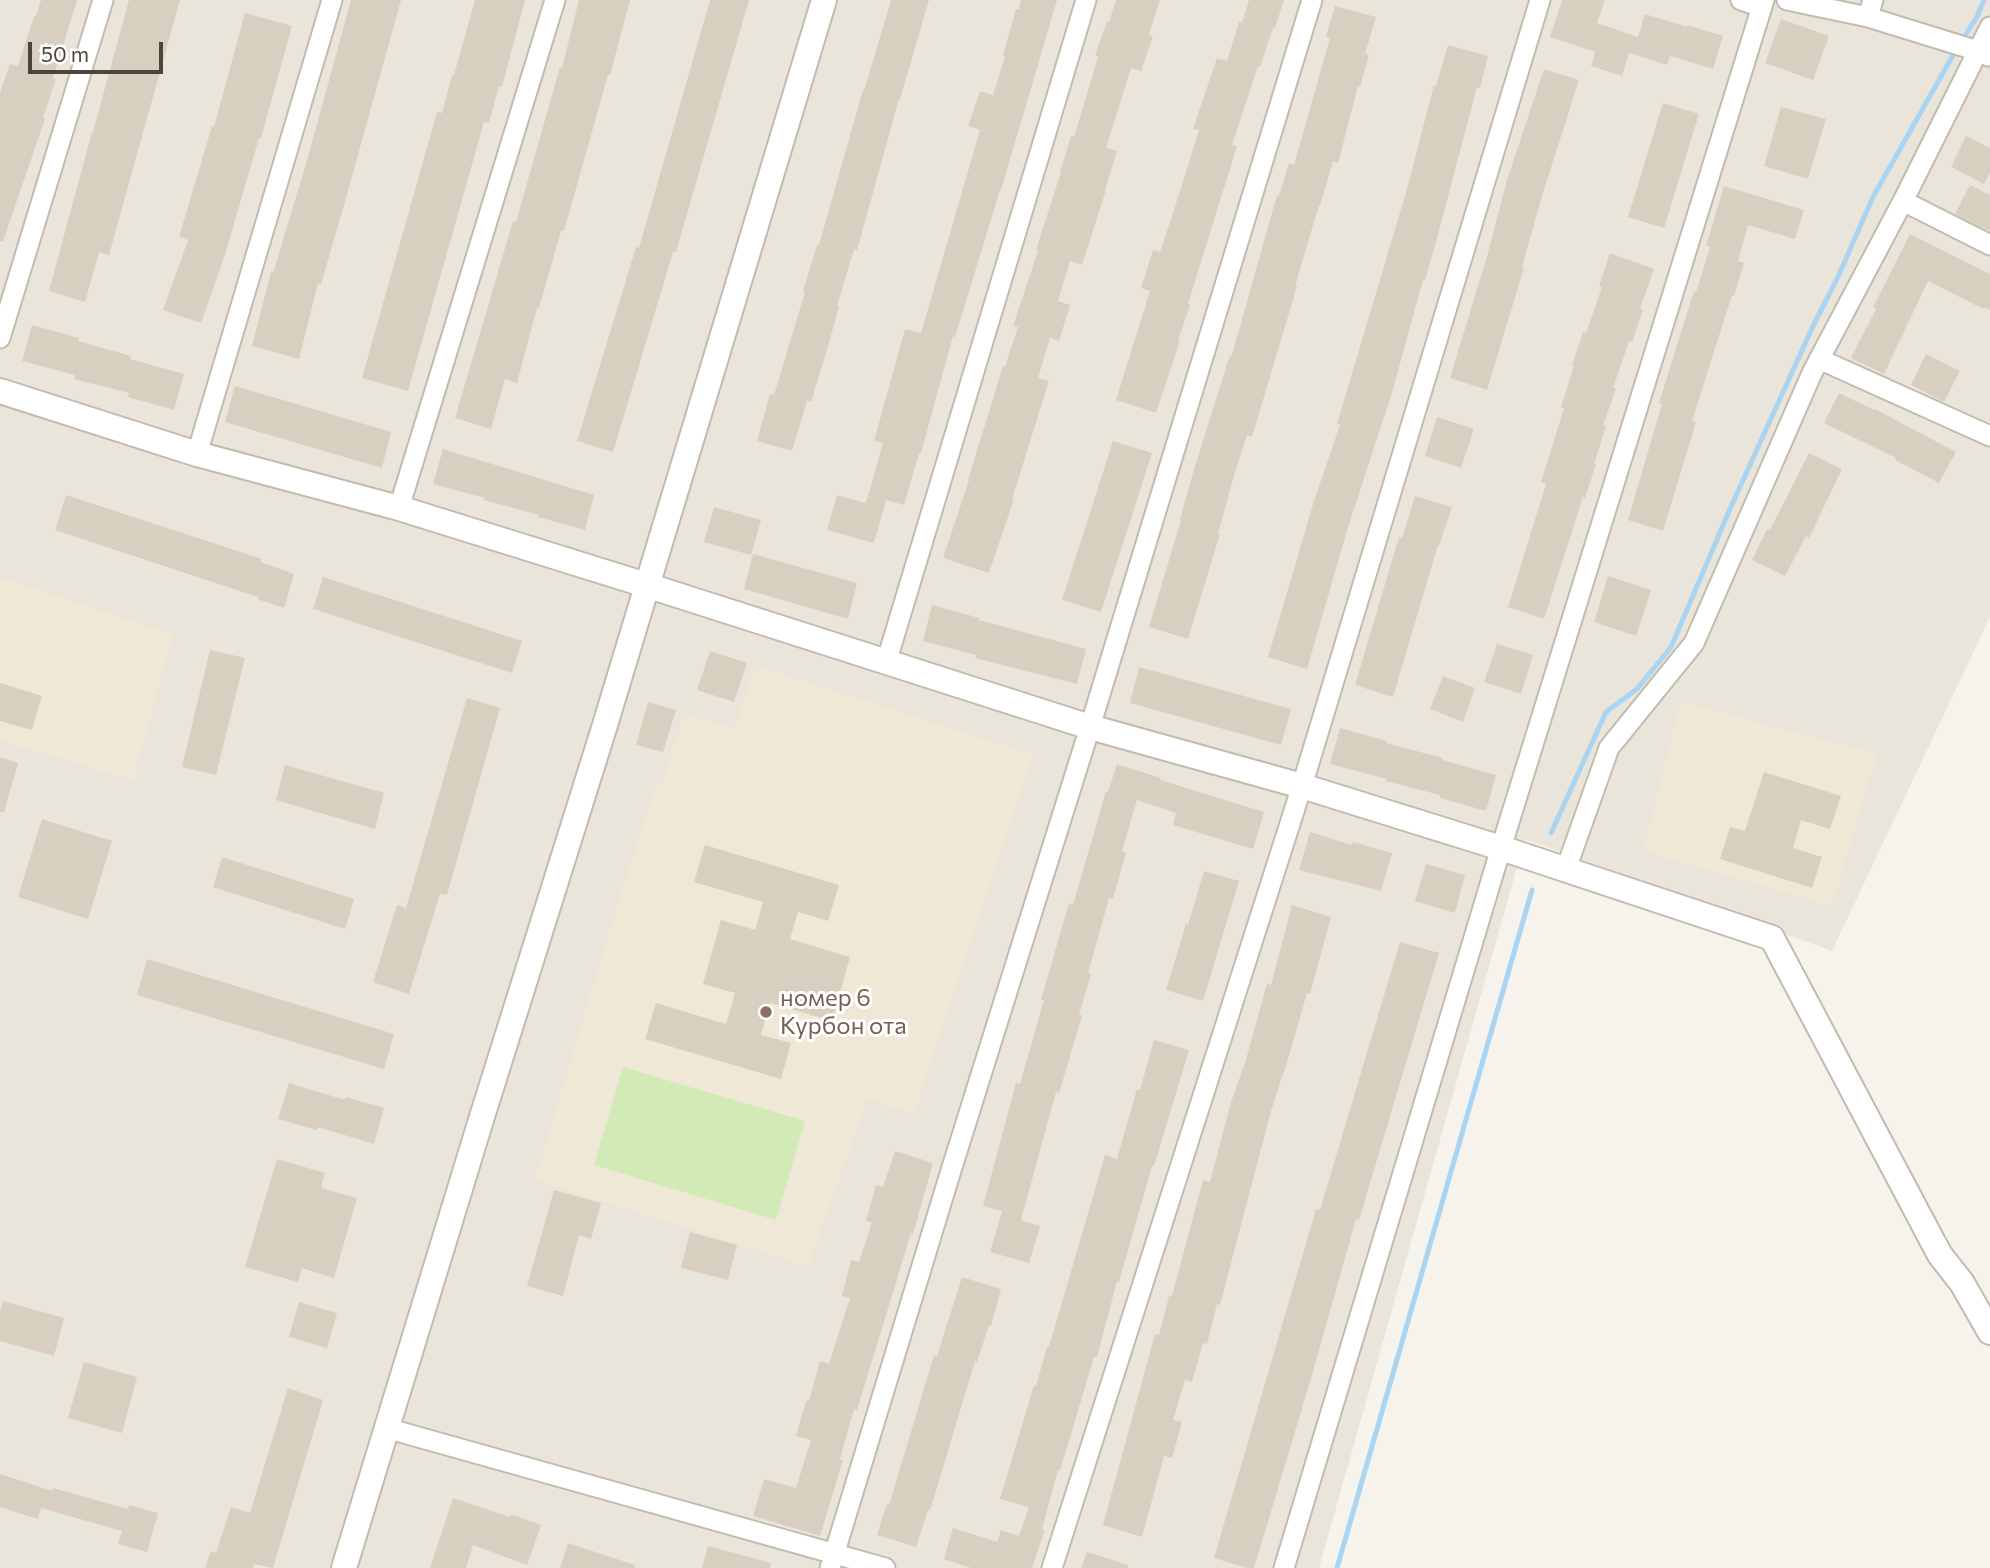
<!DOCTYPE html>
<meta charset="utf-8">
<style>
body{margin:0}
#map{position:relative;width:1990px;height:1568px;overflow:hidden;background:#f6f3ec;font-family:Commissioner,sans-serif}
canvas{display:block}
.scale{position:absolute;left:28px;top:42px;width:135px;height:32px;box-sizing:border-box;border:4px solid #4b4439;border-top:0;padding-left:9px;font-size:21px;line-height:24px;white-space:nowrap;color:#4b4439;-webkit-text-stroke:5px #fff;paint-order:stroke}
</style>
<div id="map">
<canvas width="1990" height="1568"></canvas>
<div class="scale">50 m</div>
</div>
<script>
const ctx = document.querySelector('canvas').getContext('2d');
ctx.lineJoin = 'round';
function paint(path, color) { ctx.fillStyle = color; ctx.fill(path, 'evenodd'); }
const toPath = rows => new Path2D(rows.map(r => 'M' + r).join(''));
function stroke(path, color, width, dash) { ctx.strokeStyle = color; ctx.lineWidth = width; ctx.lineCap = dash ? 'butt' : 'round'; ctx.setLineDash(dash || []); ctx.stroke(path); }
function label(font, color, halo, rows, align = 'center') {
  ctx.font = font + ' Commissioner,sans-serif'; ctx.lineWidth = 6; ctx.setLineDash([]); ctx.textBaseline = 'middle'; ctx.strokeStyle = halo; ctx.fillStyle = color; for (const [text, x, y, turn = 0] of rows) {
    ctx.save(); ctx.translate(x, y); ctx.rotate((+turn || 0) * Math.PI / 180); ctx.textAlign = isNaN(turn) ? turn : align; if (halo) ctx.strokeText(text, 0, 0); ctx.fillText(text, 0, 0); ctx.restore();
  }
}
const residential = toPath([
 [0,0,1990,0,1990,617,1832,951,1525,839,1319,1568,0,1568]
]);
const education = toPath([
 [0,578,173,635,133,780,0,740],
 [756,666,1033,755,914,1113,868,1099,808,1266,535,1180,611,926,656,785,664,779,684,714,734,729],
 [1680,702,1877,754,1832,906,1644,851]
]);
const green = toPath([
 [623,1067,805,1121,776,1220,594,1165]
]);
const stream = toPath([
 [1962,40,1977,17,1984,0],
 [1551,833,1606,712,1637,689,1671,647,1730,509,1813,326,1837,279,1873,197,1957,48],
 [1337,1568,1532,890]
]);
const building = toPath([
 [41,0,77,0,53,78,56,79,43,118,45,119,3,241,0,241,0,93,10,64,18,66,34,16,36,16],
 [129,0,180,0,109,255,99,252,85,302,49,291,92,132,93,132],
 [351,0,401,0,344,205,321,284,318,283,299,359,252,346,271,272,273,273,308,157],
 [475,0,525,0,502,87,499,86,489,123,484,122,408,391,362,378,437,112,442,113,452,75,454,75],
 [579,0,630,0,610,75,608,75,564,231,561,231,539,308,537,308,517,383,505,379,491,429,455,418,513,221,516,222,560,67,562,68],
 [710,0,749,0,676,252,673,252,613,452,577,441,636,247,639,248],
 [891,0,929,0,900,99,899,99,857,250,854,249,837,306,839,307,826,353,811,402,807,401,792,451,757,441,770,394,774,395,805,292,803,291,817,245,819,245,863,90,864,91],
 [1021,0,1057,0,1001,190,1000,190,955,337,953,336,921,453,919,453,904,505,886,500,874,543,827,530,837,495,866,503,883,443,874,441,905,329,921,333,980,130,968,126,980,91,993,95,1005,56,1003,55,1016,9,1019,9],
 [1116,0,1160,0,1149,35,1153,36,1141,71,1131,68,1106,148,1117,151,1105,190,1106,190,1082,265,1070,261,1058,301,1070,305,1059,341,1050,338,1038,378,1049,381,1012,499,1014,499,989,573,943,558,969,480,968,480,1003,366,1005,367,1018,327,1013,326,1038,251,1036,250,1061,172,1060,172,1071,136,1074,137,1098,57,1095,56,1107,21,1109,22],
 [1249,0,1284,0,1275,28,1273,28,1260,67,1258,66,1232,145,1237,146,1188,304,1190,305,1178,340,1180,341,1156,413,1116,400,1150,291,1141,288,1153,250,1160,252,1174,210,1199,130,1193,129,1217,58,1227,61,1239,22,1242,23],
 [1562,0,1605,0,1597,23,1638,37,1645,14,1687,27,1687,25,1723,36,1713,69,1670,56,1667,65,1629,53,1622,76,1591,66,1595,52,1550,37],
 [1335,6,1376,17,1365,54,1369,55,1360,87,1358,86,1338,163,1333,161,1320,206,1319,205,1295,286,1297,286,1252,437,1247,435,1233,479,1218,534,1220,534,1188,639,1149,627,1181,520,1180,519,1195,466,1230,355,1232,355,1277,195,1279,196,1289,163,1294,165,1330,38,1326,37],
 [245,13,292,26,261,138,259,138,224,258,201,323,163,310,188,240,179,237,212,126,214,127],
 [1781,19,1829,36,1813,80,1765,63],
 [1448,45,1488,56,1480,88,1477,87,1436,242,1425,280,1423,280,1391,396,1348,527,1307,669,1268,657,1314,501,1340,425,1337,424,1407,189,1434,85,1436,86],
 [1544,69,1579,80,1542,196,1522,267,1524,268,1487,390,1450,378,1488,253,1507,180],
 [1663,103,1699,114,1664,228,1628,217],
 [1781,107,1826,119,1808,179,1764,166],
 [1966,136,1990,148,1990,172,1984,184,1951,167],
 [1970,185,1990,195,1990,231,1955,214],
 [1724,186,1804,210,1795,239,1748,225,1738,261,1744,263,1734,296,1732,295,1692,421,1696,422,1663,531,1628,520,1662,404,1659,403,1694,291,1696,292,1710,247,1706,246],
 [1910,234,1990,274,1990,310,1984,307,1983,309,1928,281,1884,374,1851,358,1876,309,1873,307],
 [1610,253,1654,269,1640,309,1643,310,1632,342,1629,341,1613,388,1616,389,1603,425,1606,426,1594,464,1596,464,1585,498,1583,497,1544,619,1508,607,1546,484,1541,482,1564,408,1561,407,1574,366,1572,365,1583,332,1586,333,1602,287,1599,286],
 [32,325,79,338,78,341,131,356,130,359,184,374,174,410,128,397,129,393,74,379,75,375,22,361],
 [1926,354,1960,371,1944,402,1911,385],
 [235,386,391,432,382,468,225,422],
 [1839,393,1874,410,1875,409,1956,452,1939,483,1895,460,1896,458,1824,423],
 [1437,417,1474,429,1461,468,1425,456],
 [1113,441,1152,453,1101,612,1062,600],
 [443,449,594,495,585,530,538,517,539,515,484,500,485,498,433,484],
 [1809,453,1842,469,1809,538,1806,536,1785,576,1752,560,1767,529,1770,530],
 [66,495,262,559,261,562,294,574,284,608,257,599,258,597,55,530],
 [1415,496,1452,507,1439,546,1438,545,1393,697,1355,685,1399,537,1402,538],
 [714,507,761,520,751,555,704,542],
 [753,554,857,583,848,619,744,589],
 [1608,576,1651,590,1636,636,1594,622],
 [323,577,522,641,512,673,313,609],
 [932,605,979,618,979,620,1086,649,1077,684,975,658,976,655,923,641],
 [1497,644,1533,655,1521,694,1484,682],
 [210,650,245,658,216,775,182,767],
 [710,651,747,663,734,702,697,690],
 [1139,667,1291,709,1281,745,1130,703],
 [1443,676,1475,688,1463,722,1430,709],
 [0,683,42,696,32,730,0,721],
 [467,698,500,708,447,895,440,894,409,994,373,982,397,905,406,908],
 [648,702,676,710,663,752,636,745],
 [1340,728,1387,741,1386,743,1443,758,1442,760,1496,775,1486,811,1440,798,1440,795,1386,781,1387,779,1330,764],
 [0,757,18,763,4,812,0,812],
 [1117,764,1161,778,1160,780,1264,812,1253,849,1173,825,1176,813,1137,800,1122,851,1126,852,1113,899,1109,898,1088,973,1091,974,1079,1015,1082,1016,1059,1093,1056,1092,1021,1220,1040,1226,1029,1263,990,1252,1002,1211,983,1206,1016,1083,1020,1084,1044,1000,1041,1000,1069,903,1073,905,1106,791,1108,792],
 [285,765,384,793,375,829,276,800],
 [1764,772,1841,796,1830,829,1801,820,1793,848,1822,857,1812,888,1720,859,1730,827,1745,831],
 [42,819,112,841,88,919,18,897],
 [1310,832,1352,845,1353,842,1392,853,1381,891,1299,870],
 [705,845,839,885,828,921,798,912,790,939,850,957,832,1021,770,1003,761,1035,791,1043,781,1079,645,1039,656,1003,726,1024,735,993,703,984,721,920,755,930,763,902,694,882],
 [222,857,354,899,345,929,213,887],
 [1426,864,1465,875,1455,913,1415,901],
 [1204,871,1239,881,1203,1001,1166,990,1186,924,1188,925],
 [1292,905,1331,917,1310,994,1307,993,1284,1073,1283,1073,1271,1111,1220,1305,1217,1304,1207,1344,1203,1343,1192,1382,1185,1380,1173,1420,1182,1422,1172,1458,1164,1456,1142,1537,1103,1525,1155,1334,1159,1335,1169,1296,1172,1296,1203,1180,1210,1182,1231,1102,1245,1063,1267,984,1271,985],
 [1400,942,1439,953,1359,1220,1356,1219,1312,1375,1254,1568,1247,1568,1214,1558,1316,1209,1320,1210],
 [147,959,394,1034,384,1069,137,995],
 [1154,1040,1189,1050,1154,1166,1152,1166,1119,1282,1117,1281,1097,1357,1094,1357,1060,1471,1058,1470,1042,1529,1045,1529,1032,1568,971,1568,944,1559,953,1528,997,1542,1001,1530,1019,1536,1029,1507,1000,1499,1034,1385,1036,1386,1047,1347,1049,1347,1105,1155,1117,1159,1137,1089,1140,1090],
 [289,1083,345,1100,346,1097,384,1108,374,1144,318,1127,317,1130,278,1119],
 [895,1151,933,1163,913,1234,911,1233,857,1410,854,1409,840,1459,843,1460,820,1536,753,1516,764,1479,796,1488,811,1440,796,1436,806,1401,809,1401,820,1361,829,1364,850,1298,842,1296,851,1260,859,1262,872,1222,866,1221,876,1185,883,1187],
 [277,1159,325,1173,321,1188,357,1198,334,1278,302,1268,298,1282,245,1267],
 [554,1190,601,1203,591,1239,579,1235,563,1296,527,1286],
 [690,1232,737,1245,728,1280,681,1268],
 [962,1277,1001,1289,991,1326,989,1325,977,1362,975,1361,930,1511,928,1510,916,1547,877,1535,887,1504,889,1505,934,1355,937,1356],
 [3,1301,64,1318,54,1356,0,1341,0,1312],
 [299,1302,337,1313,327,1348,289,1337],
 [84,1362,137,1377,122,1433,68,1418],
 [288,1388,323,1400,273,1568,254,1564,253,1568,205,1568,211,1551,216,1553,231,1507,250,1513],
 [0,1474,52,1491,53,1488,128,1509,129,1505,158,1513,147,1552,118,1544,122,1531,41,1508,38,1519,0,1507],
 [453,1498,510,1517,511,1514,541,1525,527,1565,473,1545,466,1568,430,1568],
 [568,1543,635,1565,635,1568,560,1568],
 [708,1546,771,1563,770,1568,702,1568],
 [1087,1552,1128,1565,1128,1568,1081,1568]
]);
const minor = toPath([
 [1741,0,1762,7],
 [1787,0,1868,17,1978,51,1988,56],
 [1868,17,1873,0],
 [1903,201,1990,245],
 [0,338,103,0],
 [1819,359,1990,436],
 [197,454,332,0],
 [399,508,555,0],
 [886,663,1086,0],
 [1566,869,1609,748,1694,643,1812,373,1903,201,1990,27],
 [386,1428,885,1568],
 [830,1568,949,1177,1090,727,1312,0],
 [1052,1568,1302,786,1540,0],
 [1284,1568,1501,848,1764,0]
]);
const tertiary = toPath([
 [0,391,197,454,399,508,646,585,1090,727,1302,786,1501,848,1772,938,1933,1242,1940,1255,1962,1283,1990,1332],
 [344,1568,481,1120,605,725,824,0]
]);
const markers = [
 [766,1012,7,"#8d6e63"]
];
const educationNames = [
 ["номер 6",780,998],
 ["Курбон ота",780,1026]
];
paint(residential, '#eae5da');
paint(education, '#efe8d6');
paint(green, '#d2eab5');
stroke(stream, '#a9d4f2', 5);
paint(building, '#d8cfc1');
stroke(minor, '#c2bbae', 23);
stroke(tertiary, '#c2bbae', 28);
stroke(minor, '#fff', 19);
stroke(tertiary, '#fff', 24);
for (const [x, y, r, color] of markers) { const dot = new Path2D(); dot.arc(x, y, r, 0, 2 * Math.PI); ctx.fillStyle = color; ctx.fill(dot); stroke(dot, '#fff', 2.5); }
label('24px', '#785e54', '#fff', educationNames, 'left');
</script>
